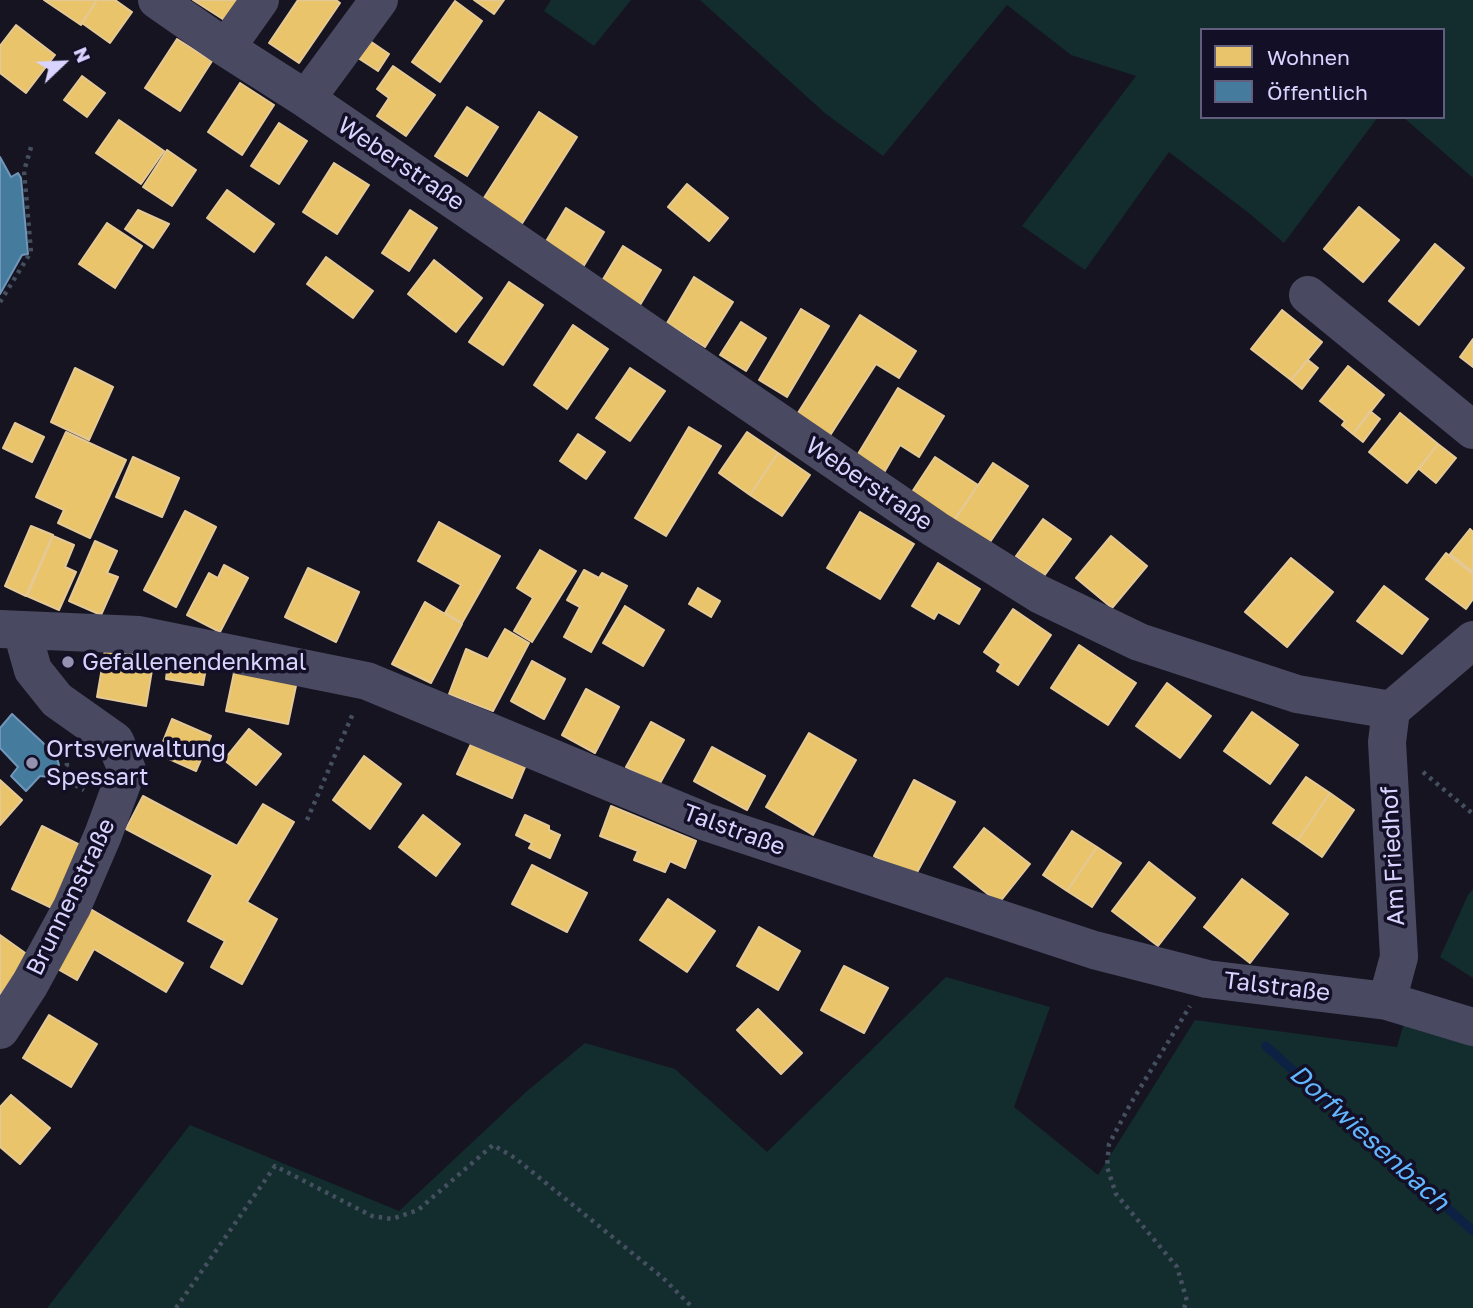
<!DOCTYPE html>
<meta charset="utf-8">
<style>
body{margin:0}
#map{position:relative;width:1473px;height:1308px;overflow:hidden;background:#161421;font-family:"Golos Text",sans-serif}
canvas{display:block}
.legend{position:absolute;left:1200px;top:28px;width:245px;height:91px;box-sizing:border-box;background:#130f26;border:2px solid #625e7d;margin:0;padding:9px 12px;list-style:none;font-size:21px;color:#d9d4ff}
.legend li{display:flex;align-items:center;gap:14px;height:35px}
.legend b{width:35px;border:2px solid #625e7d}
.north{position:absolute;left:28px;top:28px;width:70px;height:70px;-webkit-text-stroke:5px #130f26;paint-order:stroke;rotate:67deg;font-size:19px;font-weight:700;line-height:28px;text-align:center;color:#d9d4ff}
.north::after{content:'';display:block;margin:auto;width:24px;height:32px;background:#d9d4ff;clip-path:polygon(50% 0,100% 100%,50% 72%,0 100%)}
</style>
<div id="map">
<canvas width="1473" height="1308"></canvas>
<ul class="legend">
<li><b style="height:19px;background:#e9c46a"></b>Wohnen</li>
<li><b style="height:19px;background:#457b9d"></b>Öffentlich</li>
</ul>
<div class="north">N</div>
</div>
<script>
const ctx = document.querySelector('canvas').getContext('2d');
ctx.lineJoin = 'round';
function paint(path, color) { ctx.fillStyle = color; ctx.fill(path, 'evenodd'); }
const toPath = rows => new Path2D(rows.map(r => 'M' + r).join(''));
function stroke(path, color, width, dash) { ctx.strokeStyle = color; ctx.lineWidth = width; ctx.lineCap = dash ? 'butt' : 'round'; ctx.setLineDash(dash || []); ctx.stroke(path); }
function label(font, color, halo, rows, align = 'center') {
  ctx.font = font + ' "Golos Text",sans-serif'; ctx.lineWidth = 7; ctx.setLineDash([]); ctx.textBaseline = 'middle'; ctx.strokeStyle = halo; ctx.fillStyle = color; for (const [text, x, y, turn = 0] of rows) {
    ctx.save(); ctx.translate(x, y); ctx.rotate((+turn || 0) * Math.PI / 180); ctx.textAlign = isNaN(turn) ? turn : align; if (halo) ctx.strokeText(text, 0, 0); ctx.fillText(text, 0, 0); ctx.restore();
  }
}
const green = toPath([
 [551,0,631,0,594,46,544,11],
 [700,0,1473,0,1473,178,1403,117,1443,117,1443,30,1202,30,1202,117,1378,117,1284,243,1250,214,1169,152,1085,270,1022,226,1136,76,1071,55,1007,5,883,156,826,114],
 [1473,889,1473,978,1440,957,1468,895],
 [946,977,1050,1007,1014,1107,1098,1175,1195,1020,1397,1047,1404,1023,1473,1040,1473,1308,47,1308,190,1125,399,1211,527,1091,585,1043,675,1069,767,1152]
]);
const homes = toPath([
 [44,0,97,0,81,25,44,0],
 [97,0,115,0,132,12,110,43,82,23,97,0],
 [193,0,247,0,232,25,193,0],
 [298,0,336,0,340,3,299,63,269,43,298,0],
 [474,0,504,0,494,14,474,0],
 [455,1,482,21,440,82,412,62,455,1],
 [16,25,55,55,26,93,0,73,0,46,16,25],
 [177,39,212,61,180,111,145,88,177,39],
 [367,39,389,54,378,71,355,56,367,39],
 [393,66,435,95,406,136,377,116,389,98,377,89,393,66],
 [82,76,105,93,87,117,64,100,82,76],
 [240,83,274,105,242,155,208,132,240,83],
 [467,107,498,127,467,176,435,156,467,107],
 [539,112,577,137,521,225,482,201,539,112],
 [119,120,164,151,141,184,96,153,119,120],
 [279,123,307,141,279,184,251,166,279,123],
 [167,150,196,170,172,206,143,187,167,150],
 [334,163,369,185,337,234,303,212,334,163],
 [687,184,728,218,709,241,668,207,687,184],
 [227,190,274,224,254,252,207,218,227,190],
 [1359,207,1399,240,1363,282,1324,249,1359,207],
 [566,208,604,232,583,267,545,243,566,208],
 [138,210,169,224,153,248,125,229,138,210],
 [410,210,437,228,409,271,382,253,410,210],
 [107,223,142,246,115,288,79,264,107,223],
 [1435,244,1464,268,1419,325,1389,301,1435,244],
 [623,246,661,270,640,305,602,281,623,246],
 [326,257,373,291,353,318,307,284,326,257],
 [434,260,482,298,456,332,408,294,434,260],
 [694,277,733,302,705,347,667,323,694,277],
 [509,282,543,305,503,365,469,342,509,282],
 [801,309,829,326,787,397,759,380,801,309],
 [1282,310,1322,342,1291,380,1251,349,1282,310],
 [860,315,916,351,899,378,876,364,829,437,796,416,860,315],
 [741,322,766,338,746,371,720,355,741,322],
 [573,325,608,349,567,409,534,385,573,325],
 [1473,339,1473,367,1460,357,1473,339],
 [1308,360,1318,368,1302,389,1291,380,1308,360],
 [1348,366,1384,395,1353,434,1342,425,1345,421,1320,401,1348,366],
 [75,368,113,387,89,440,51,422,75,368],
 [630,368,665,391,630,441,596,418,630,368],
 [898,388,944,416,919,457,900,445,882,476,855,459,898,388],
 [1370,411,1380,419,1363,442,1353,434,1370,411],
 [1400,413,1438,444,1407,483,1369,452,1400,413],
 [15,423,44,437,32,462,3,448,15,423],
 [689,427,721,446,666,536,635,518,689,427],
 [66,432,126,460,90,538,58,523,64,510,36,497,66,432],
 [747,432,778,453,750,495,719,473,747,432],
 [578,434,605,452,586,479,560,461,578,434],
 [1438,444,1456,458,1436,483,1419,469,1438,444],
 [778,453,810,475,782,516,750,495,778,453],
 [133,457,179,478,162,517,116,497,133,457],
 [935,457,978,485,954,520,910,495,935,457],
 [993,463,1028,486,988,545,954,521,993,463],
 [185,511,216,527,176,607,144,590,185,511],
 [860,512,914,544,880,599,827,568,860,512],
 [1043,519,1071,539,1044,576,1016,556,1043,519],
 [439,522,500,556,462,623,445,613,461,585,418,561,439,522],
 [31,526,53,535,26,596,5,586,31,526],
 [1470,529,1473,532,1473,572,1450,554,1470,529],
 [53,536,74,545,65,567,76,572,59,610,27,596,53,536],
 [1111,536,1147,566,1112,608,1076,578,1111,536],
 [95,541,117,551,107,573,118,577,101,615,69,601,95,541],
 [540,550,576,571,532,642,514,631,533,598,517,588,540,550],
 [1446,553,1473,574,1473,599,1466,609,1426,579,1446,553],
 [1291,558,1333,592,1287,647,1245,612,1291,558],
 [938,563,980,589,959,624,938,612,934,619,912,606,938,563],
 [224,565,248,578,220,632,187,615,209,573,218,578,224,565],
 [308,568,359,592,336,642,285,617,308,568],
 [584,570,599,578,602,573,627,586,591,652,564,637,580,607,567,600,584,570],
 [1384,586,1428,619,1402,654,1357,621,1384,586],
 [698,588,720,601,711,617,689,604,698,588],
 [425,602,462,624,431,683,392,664,425,602],
 [625,606,664,630,643,666,603,643,625,606],
 [1013,609,1051,635,1018,685,997,671,1001,664,984,652,1013,609],
 [505,629,529,643,493,711,449,694,466,649,488,659,505,629],
 [1079,645,1136,683,1108,725,1051,688,1079,645],
 [105,650,154,658,146,706,97,697,105,650],
 [532,661,565,679,544,719,511,701,532,661],
 [168,662,206,668,203,685,166,679,168,662],
 [235,668,297,681,288,724,226,711,235,668],
 [1167,683,1211,716,1180,758,1136,726,1167,683],
 [586,689,619,707,595,753,562,735,586,689],
 [1252,712,1298,745,1270,784,1224,751,1252,712],
 [172,719,211,736,196,771,158,754,172,719],
 [651,722,684,740,659,785,626,767,651,722],
 [249,729,281,754,256,785,224,760,249,729],
 [809,733,856,760,813,835,766,807,809,733],
 [471,744,525,767,512,798,457,774,471,744],
 [712,747,765,776,747,810,694,781,712,747],
 [364,756,401,784,370,829,333,800,364,756],
 [1306,777,1330,793,1298,840,1273,823,1306,777],
 [0,780,22,800,0,825,0,780],
 [914,780,955,802,914,878,874,856,914,780],
 [1330,793,1354,810,1322,857,1298,840,1330,793],
 [143,796,237,846,263,804,294,822,247,902,277,919,242,984,211,967,225,941,188,921,213,875,126,829,143,796],
 [611,806,696,841,685,868,670,861,665,872,634,860,638,851,600,836,611,806],
 [423,815,460,844,436,876,399,847,423,815],
 [525,815,549,826,549,830,560,835,550,858,529,848,532,843,516,835,525,815],
 [42,826,84,847,54,909,12,889,42,826],
 [984,828,1030,864,999,903,954,867,984,828],
 [1072,831,1097,847,1067,891,1043,875,1072,831],
 [1097,847,1121,863,1092,907,1067,891,1097,847],
 [1149,862,1195,898,1158,946,1112,911,1149,862],
 [532,865,587,893,567,932,512,904,532,865],
 [1242,879,1288,914,1250,963,1204,927,1242,879],
 [668,899,715,931,687,972,640,940,668,899],
 [87,907,183,963,166,992,94,949,77,980,54,967,87,907],
 [759,927,800,951,778,990,737,966,759,927],
 [0,935,28,955,0,996,0,935],
 [844,966,888,988,864,1033,821,1010,844,966],
 [758,1009,802,1053,781,1074,737,1030,758,1009],
 [49,1015,97,1044,71,1087,23,1058,49,1015],
 [11,1095,50,1128,20,1164,0,1147,0,1107,11,1095]
]);
const public = toPath([
 [0,157,11,177,18,173,21,178,28,254,22,255,0,294,0,157],
 [12,714,56,755,59,765,48,777,40,776,26,791,11,776,18,767,0,748,0,728,12,714]
]);
const stream = toPath([
 [1266,1046,1473,1231]
]);
const path = toPath([
 [0,302,31,252,24,171,32,144],
 [63,747,65,749,67,765,59,776,84,790],
 [53,771,59,776],
 [1423,772,1473,814],
 [307,820,354,711],
 [176,1308,275,1166,372,1216,392,1219,418,1210,493,1145,515,1158,663,1278,693,1308],
 [1184,1308,1187,1301,1177,1267,1116,1194,1107,1167,1109,1144,1131,1103,1190,1006]
]);
const minor = toPath([
 [157,0,226,48,306,99,935,529,1039,594,1139,642,1297,694,1391,710],
 [226,48,260,0],
 [306,99,379,0],
 [1308,295,1473,430],
 [0,629,139,635,367,681,706,822,1094,950,1207,979,1387,1001,1473,1027],
 [1391,710,1473,640],
 [1387,1001,1399,957,1387,742,1391,710],
 [0,1030,30,984,72,907,103,835,127,770,115,741,57,700,33,670,22,631]
]);
const markers = [
 [68,662,7,"#9591b1"],
 [32,763,7,"#9591b1"]
];
const streetNames = [
 ["Weberstraße",401,164,34],
 ["Weberstraße",869,484,34],
 ["Talstraße",734,830,20],
 ["Am Friedhof",1393,856,-93],
 ["Brunnenstraße",71,897,-64],
 ["Talstraße",1277,987,7]
];
const poiNames = [
 ["Gefallenendenkmal",82,662],
 ["Ortsverwaltung",46,749],
 ["Spessart",46,777]
];
const waterNames = [
 ["Dorfwiesenbach",1369,1138,42]
];
paint(green, '#132c2d');
paint(homes, '#e9c46a');
stroke(homes, '#e4c997', 2);
paint(public, '#457b9d');
stroke(public, '#7196ba', 2);
stroke(stream, '#0d2144', 9);
stroke(path, '#44505f', 4.5, [3.5, 5]);
stroke(minor, '#4a4962', 38);
for (const [x, y, r, color] of markers) { const dot = new Path2D(); dot.arc(x, y, r, 0, 2 * Math.PI); ctx.fillStyle = color; ctx.fill(dot); stroke(dot, '#130f26', 2.5); }
label('24px', '#d9d4ff', '#130f26', streetNames);
label('24px', '#d9d4ff', '#130f26', poiNames, 'left');
label('italic 26px', '#62b6ff', '#130f26', waterNames);
</script>
